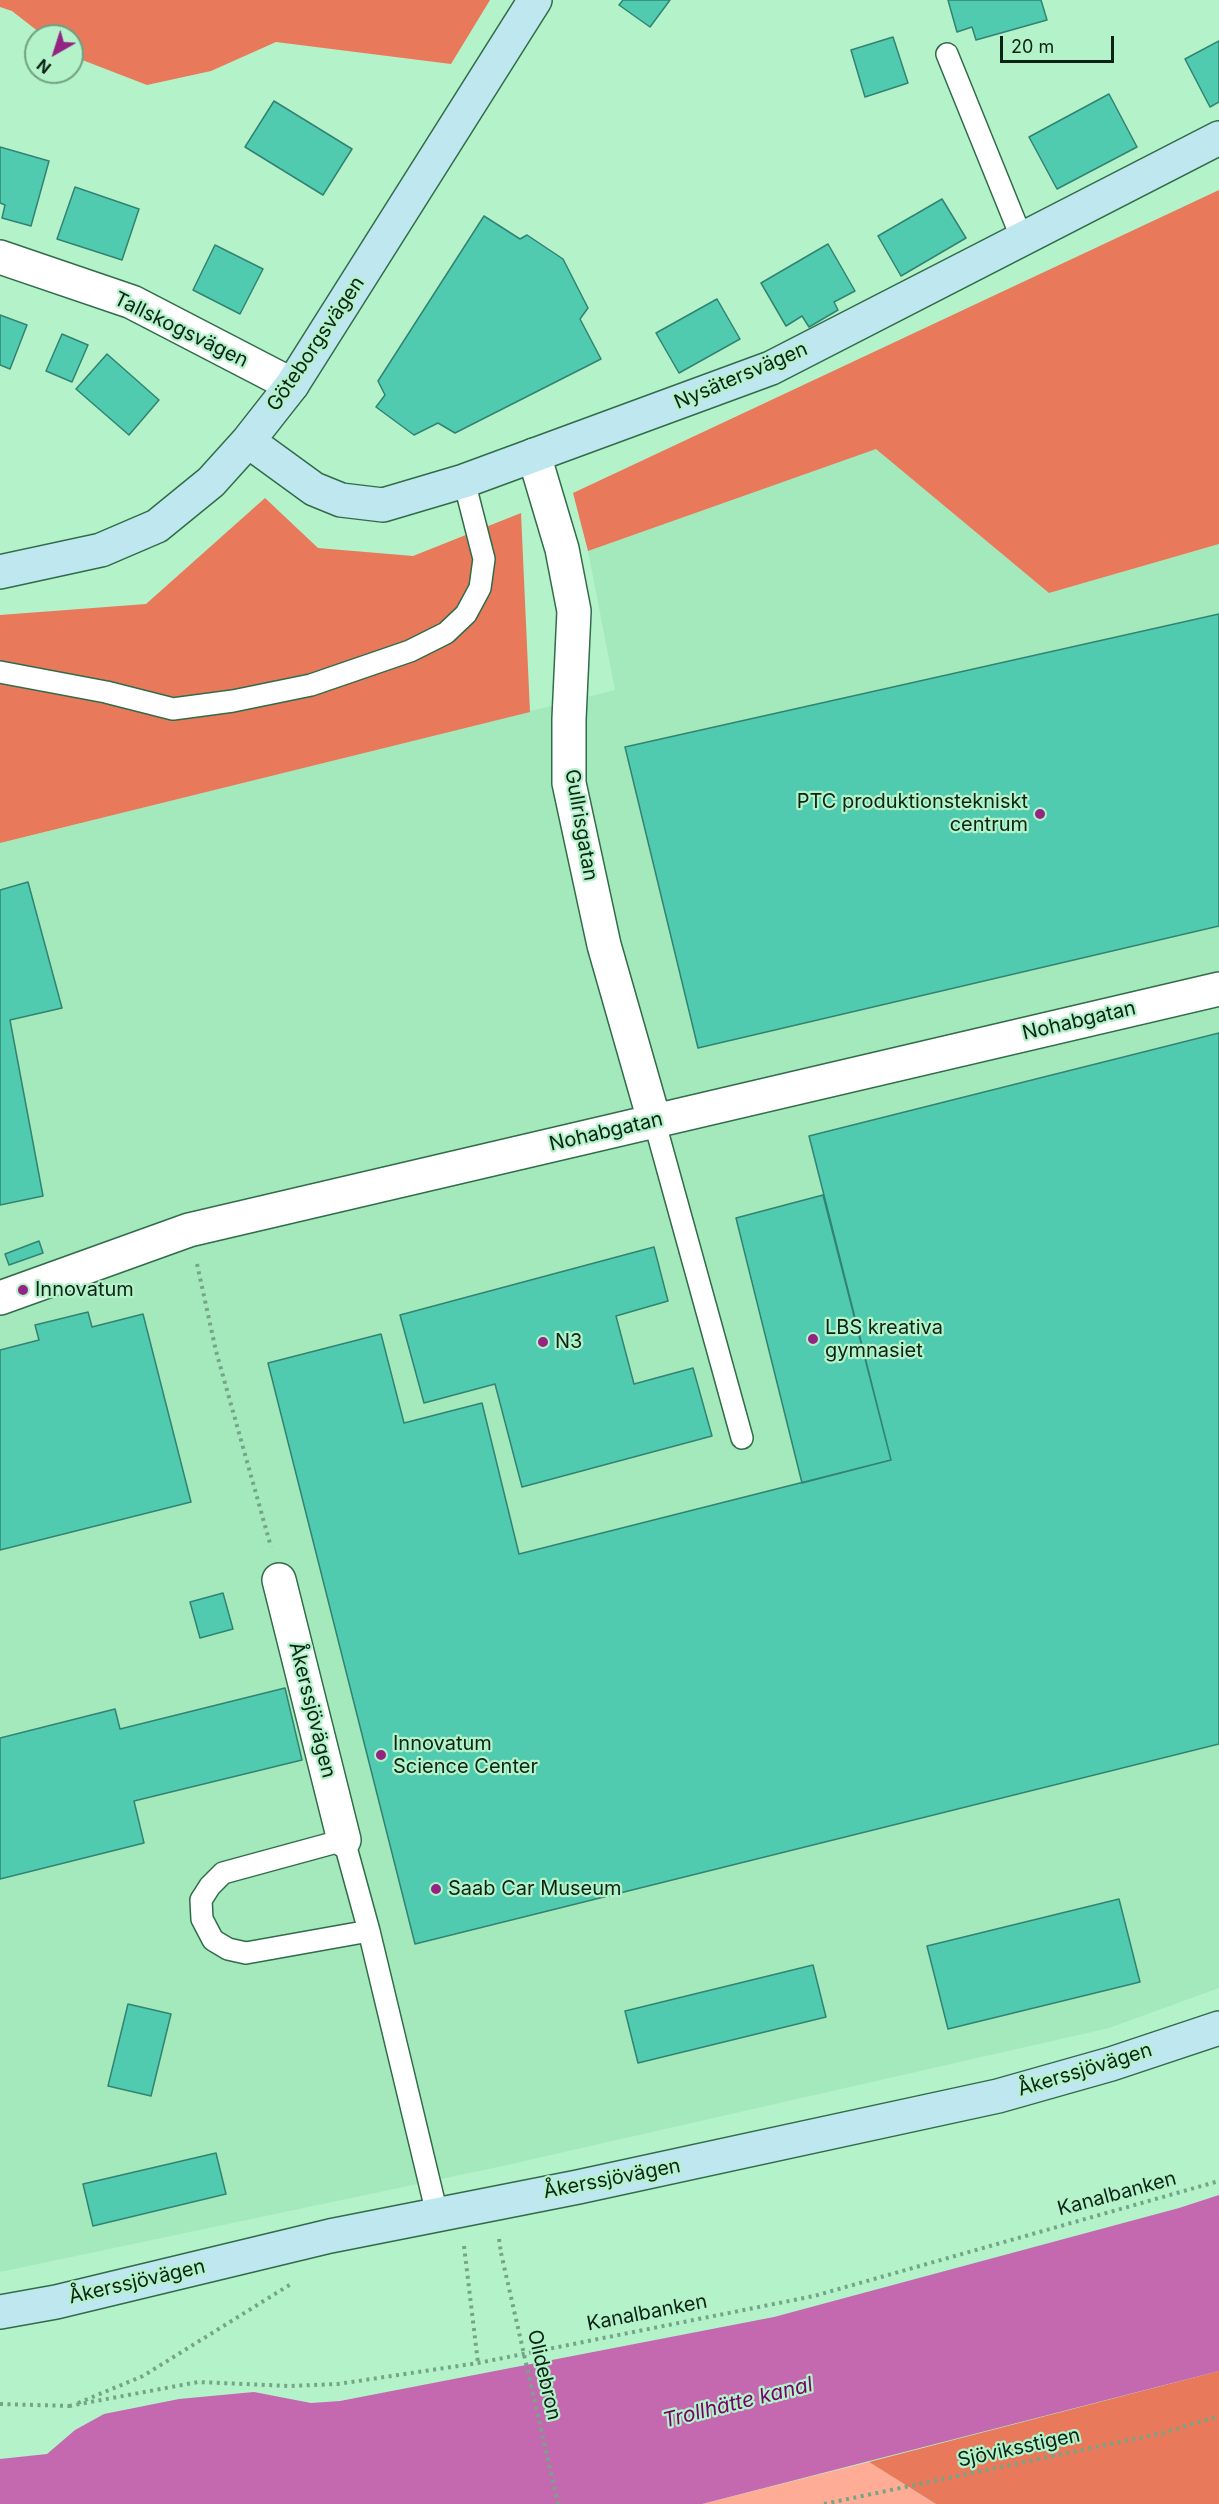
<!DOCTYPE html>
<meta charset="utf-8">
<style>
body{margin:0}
#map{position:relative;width:1219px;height:2504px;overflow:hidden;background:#b4f2ca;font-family:Inter,sans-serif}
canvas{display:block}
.north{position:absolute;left:24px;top:24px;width:60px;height:60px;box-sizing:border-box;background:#b4f2ca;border:2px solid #70a082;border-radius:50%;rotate:219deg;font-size:16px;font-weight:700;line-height:24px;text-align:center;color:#0b2416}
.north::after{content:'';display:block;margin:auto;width:21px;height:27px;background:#952382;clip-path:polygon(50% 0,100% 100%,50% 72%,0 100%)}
.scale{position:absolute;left:1000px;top:36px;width:114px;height:27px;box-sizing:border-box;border:3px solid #0b2416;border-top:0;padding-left:8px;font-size:18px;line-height:21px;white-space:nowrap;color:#0b2416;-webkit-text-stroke:4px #b4f2ca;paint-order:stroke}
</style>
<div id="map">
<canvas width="1219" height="2504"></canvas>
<div class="north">N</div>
<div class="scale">20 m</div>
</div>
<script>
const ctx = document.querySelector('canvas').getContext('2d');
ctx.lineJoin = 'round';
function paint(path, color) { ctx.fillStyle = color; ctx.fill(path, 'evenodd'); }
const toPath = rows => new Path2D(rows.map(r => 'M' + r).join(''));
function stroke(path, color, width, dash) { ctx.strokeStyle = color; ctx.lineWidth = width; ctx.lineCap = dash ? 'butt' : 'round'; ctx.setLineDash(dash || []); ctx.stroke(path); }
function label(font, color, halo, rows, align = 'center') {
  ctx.font = font + ' Inter,sans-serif'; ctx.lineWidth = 4.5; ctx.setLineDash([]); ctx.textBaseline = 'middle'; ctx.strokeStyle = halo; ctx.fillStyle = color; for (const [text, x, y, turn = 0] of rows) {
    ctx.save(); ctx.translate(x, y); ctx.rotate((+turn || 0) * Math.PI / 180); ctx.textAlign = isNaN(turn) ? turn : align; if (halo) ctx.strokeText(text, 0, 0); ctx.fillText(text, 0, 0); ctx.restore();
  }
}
const built = toPath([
 [876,448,1049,593,1219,544,1219,1988,1109,2028,498,2167,0,2272,0,843,615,690,588,551]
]);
const green = toPath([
 [869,2462,936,2504,702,2504]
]);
const forest = toPath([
 [0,0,490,0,451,64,276,42,211,71,147,85,72,56,72,36,44,36,12,11,0,7],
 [1219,190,1219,544,1049,593,876,449,588,551,573,493],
 [265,498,318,548,413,556,521,513,530,712,0,843,0,615,146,604],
 [1219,2371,1219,2504,936,2504,869,2462]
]);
const water = toPath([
 [1219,2195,1219,2371,702,2504,0,2504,0,2459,47,2454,75,2430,104,2414,179,2399,254,2392,311,2403,340,2401,774,2317,1179,2208]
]);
const building = toPath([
 [623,0,670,0,650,27,619,5,623,0],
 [948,0,1041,0,1047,20,976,40,972,27,957,32,948,0],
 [893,37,908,83,865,97,851,50,893,37],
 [1219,41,1219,102,1210,107,1185,59,1219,41],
 [1109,94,1137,147,1057,189,1029,137,1109,94],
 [274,101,352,149,323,195,245,147,274,101],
 [0,147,49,161,31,226,2,218,5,205,0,203,0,147],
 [75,187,139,209,122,260,57,239,75,187],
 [942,199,966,238,901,276,878,236,942,199],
 [484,216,520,239,527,235,563,259,588,308,580,319,601,359,455,433,438,423,414,435,376,407,385,395,378,381,484,216],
 [828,244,855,291,834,302,838,310,809,327,802,316,786,326,761,283,828,244],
 [215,245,263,269,240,314,193,290,215,245],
 [717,299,740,339,679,373,656,333,717,299],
 [0,315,27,325,10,369,0,365,0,315],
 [62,334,88,345,72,382,46,371,62,334],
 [107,354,159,400,129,435,76,389,107,354],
 [1219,614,1219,926,698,1048,625,747,1219,614],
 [28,882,62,1008,10,1020,43,1196,0,1205,0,890,28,882],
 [1219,1033,1219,1744,415,1944,268,1363,381,1334,404,1423,482,1403,519,1554,891,1460,809,1136,1219,1033],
 [823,1195,891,1460,802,1483,736,1218,823,1195],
 [39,1241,43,1253,9,1265,5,1254,39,1241],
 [654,1247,668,1301,616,1316,634,1384,693,1368,712,1436,522,1487,495,1384,424,1403,400,1315,654,1247],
 [88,1312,92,1327,143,1314,191,1502,0,1550,0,1350,39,1340,35,1325,88,1312],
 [223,1593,233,1629,200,1638,190,1602,223,1593],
 [285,1688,302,1760,134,1801,144,1843,0,1879,0,1738,115,1709,120,1729,285,1688],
 [1119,1899,1140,1982,948,2029,927,1946,1119,1899],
 [813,1965,826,2017,638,2063,625,2011,813,1965],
 [128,2004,171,2014,151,2096,108,2086,128,2004],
 [216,2153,226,2194,93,2226,83,2184,216,2153]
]);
const path = toPath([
 [197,1264,216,1351,271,1547],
 [499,2239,501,2253],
 [464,2246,478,2363],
 [78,2403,143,2376,291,2284],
 [0,2404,71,2406],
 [69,2406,198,2382,290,2386,338,2384,478,2363,814,2296,1219,2181],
 [824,2504,1163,2433,1219,2416]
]);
const lane = toPath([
 [947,54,1022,239],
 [0,672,106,692,173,709,233,701,311,685,410,651,446,633,466,614,480,588,484,559,464,481],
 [654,1120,742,1438],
 [369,1931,246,1953,228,1949,213,1940,202,1919,201,1900,210,1886,223,1873,344,1840,369,1931,437,2214]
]);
const street = toPath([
 [0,257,132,302,292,385],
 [534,455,562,549,574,611,569,719,569,783,604,945,654,1120],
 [0,1298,189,1230,1219,989],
 [279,1580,344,1840]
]);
const secondary = toPath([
 [248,441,314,489,341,500,383,505,464,481,771,368,1219,138],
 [0,572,101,550,157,526,211,482,248,441,292,385,535,0],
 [0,2312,56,2302,330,2236,578,2187,998,2096,1111,2064,1219,2028]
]);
const pathBridge = toPath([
 [501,2253,558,2504]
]);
const markers = [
 [1040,814,6,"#952382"],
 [23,1290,6,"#952382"],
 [813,1339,6,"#952382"],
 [543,1342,6,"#952382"],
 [381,1755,6,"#952382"],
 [436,1889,6,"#952382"]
];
const streetNames = [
 ["Tallskogsvägen",181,330,26],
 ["Göteborgsvägen",316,344,-56],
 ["Nysätersvägen",741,376,-23],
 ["Gullrisgatan",581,825,80],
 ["Nohabgatan",1079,1021,-13],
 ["Nohabgatan",606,1132,-13],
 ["Åkerssjövägen",312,1710,76],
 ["Åkerssjövägen",1085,2070,-17],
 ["Åkerssjövägen",612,2179,-11],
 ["Kanalbanken",1117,2194,-15],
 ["Åkerssjövägen",137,2282,-13],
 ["Kanalbanken",647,2313,-11],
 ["Olidebron",544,2375,77],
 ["Sjöviksstigen",1019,2448,-12]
];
const poiNames = [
 ["PTC produktionstekniskt",1028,802,"right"],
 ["centrum",1028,825,"right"],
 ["Innovatum",35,1290],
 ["LBS kreativa",825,1328],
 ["gymnasiet",825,1351],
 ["N3",555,1342],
 ["Innovatum",393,1744],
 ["Science Center",393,1767],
 ["Saab Car Museum",448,1889]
];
const waterNames = [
 ["Trollhätte kanal",738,2403,-14]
];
paint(built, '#a3e9bc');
paint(green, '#feac95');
paint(forest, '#e9795b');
paint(water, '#c469b0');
paint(building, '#50cbb0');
stroke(building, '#328371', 1.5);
stroke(lane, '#316c49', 24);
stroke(street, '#316c49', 36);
stroke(secondary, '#316c49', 36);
stroke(path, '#75a587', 4, [3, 4.5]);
stroke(lane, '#fff', 21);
stroke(street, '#fff', 33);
stroke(secondary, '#bee7ef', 33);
stroke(pathBridge, '#75a587', 4, [3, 4.5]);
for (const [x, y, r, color] of markers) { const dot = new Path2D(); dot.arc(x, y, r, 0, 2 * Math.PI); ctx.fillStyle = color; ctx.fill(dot); stroke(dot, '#b4f2ca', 2); }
label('20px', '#0b2416', '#b4f2ca', streetNames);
label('20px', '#0b2416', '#b4f2ca', poiNames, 'left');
label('italic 21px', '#790068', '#b4f2ca', waterNames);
</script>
